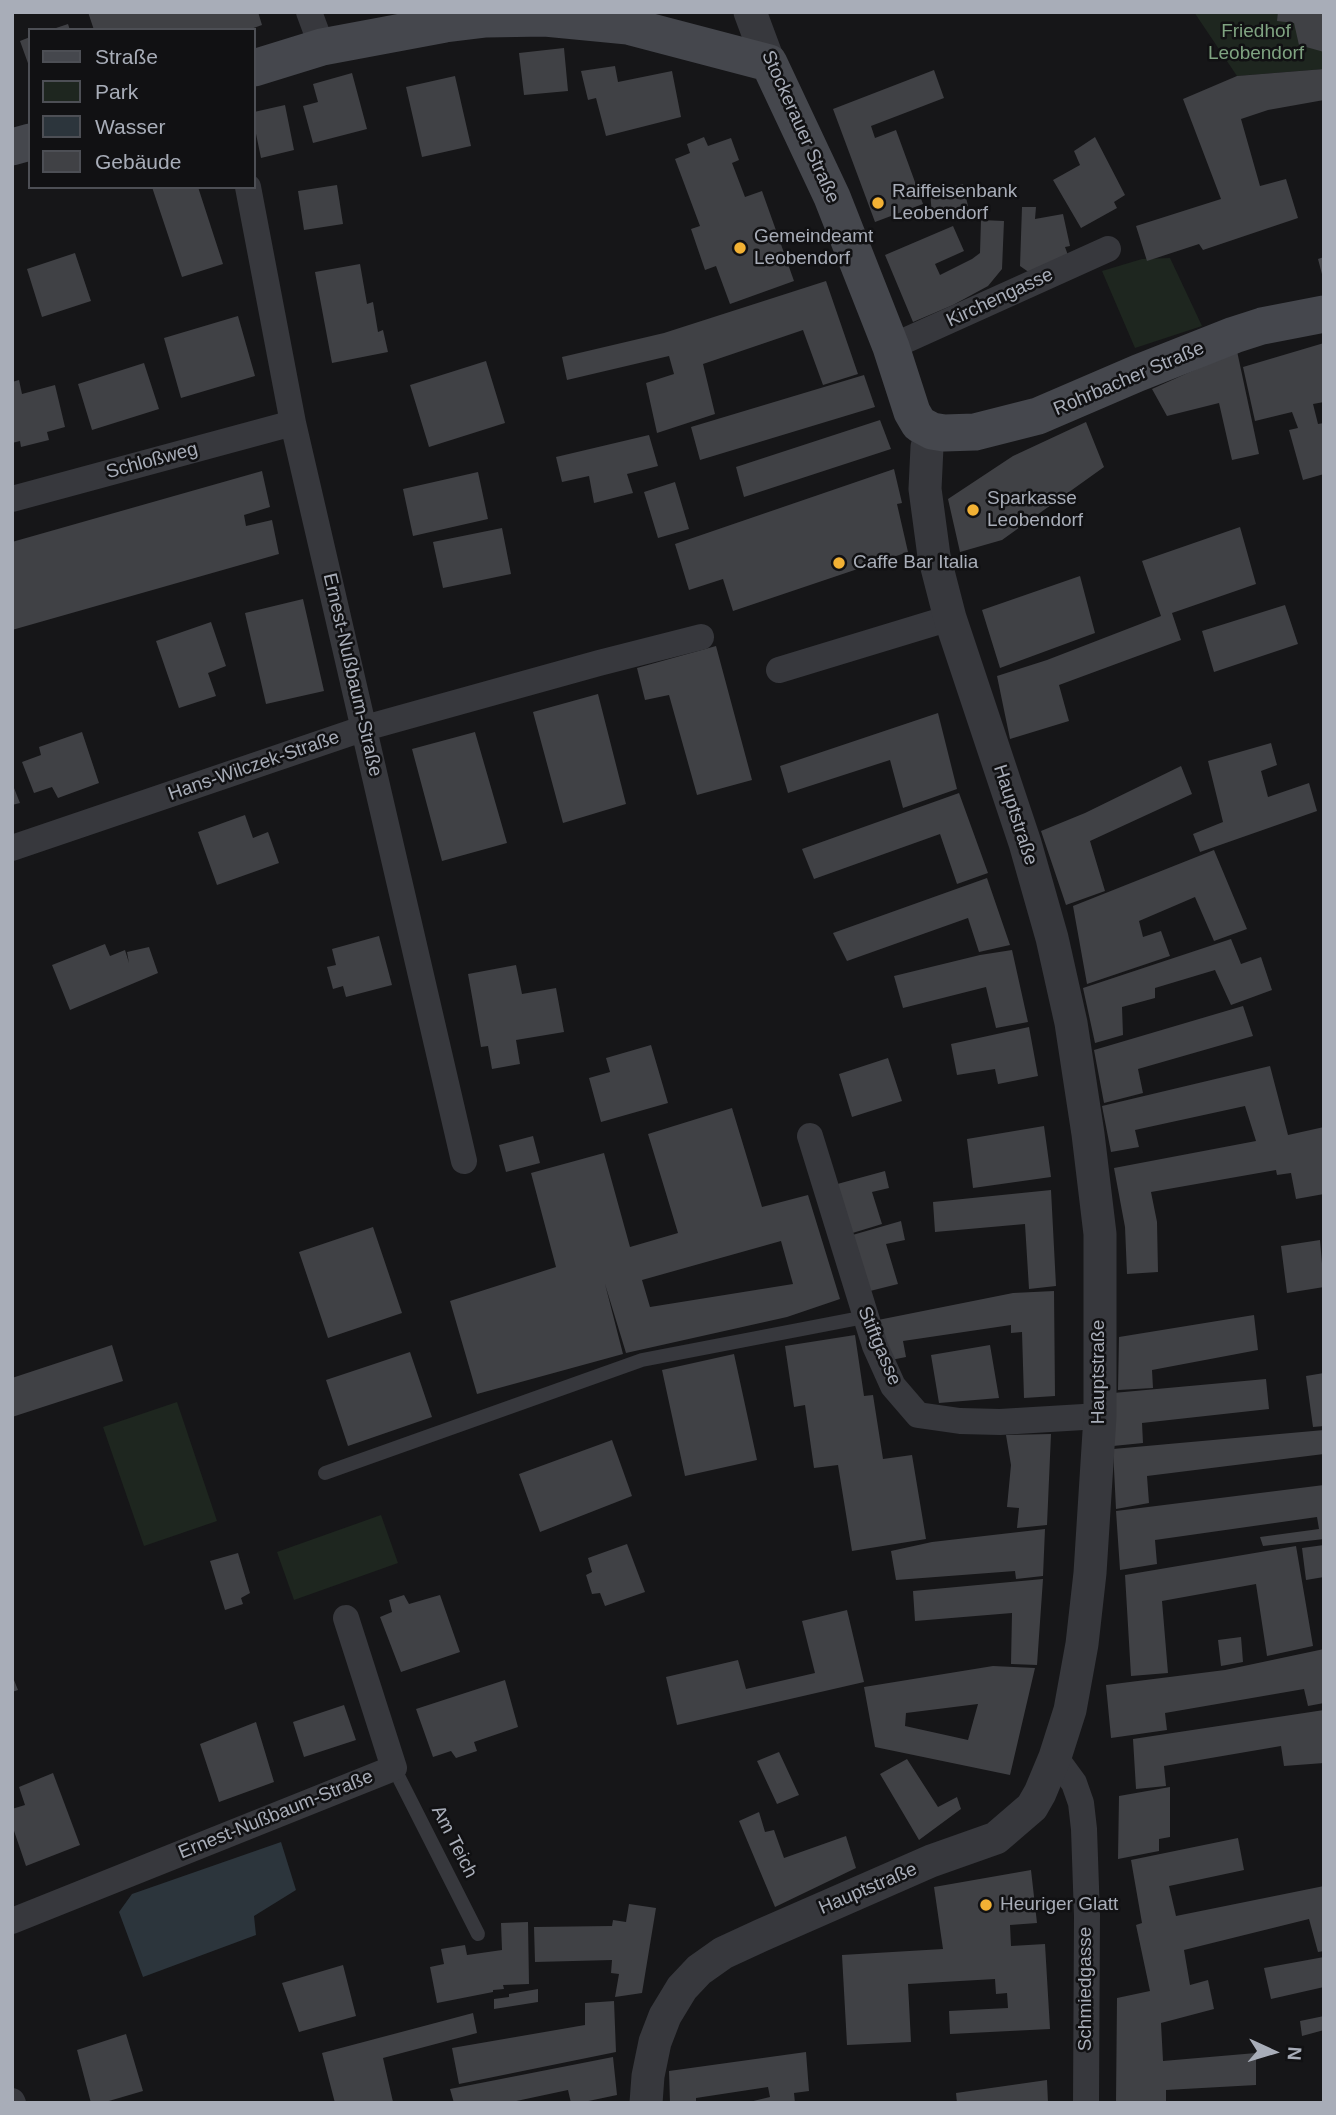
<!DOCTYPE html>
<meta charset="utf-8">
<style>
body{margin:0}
#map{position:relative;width:1336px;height:2115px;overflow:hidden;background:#161618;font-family:Arial,sans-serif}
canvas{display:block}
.frame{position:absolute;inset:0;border:14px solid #a8adb8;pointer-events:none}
.legend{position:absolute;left:28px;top:28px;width:228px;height:161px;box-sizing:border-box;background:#111113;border:2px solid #4d4f55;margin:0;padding:9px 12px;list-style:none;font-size:21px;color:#a8adb8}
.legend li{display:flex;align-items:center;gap:14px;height:35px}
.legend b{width:35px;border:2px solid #4d4f55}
.north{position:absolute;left:1238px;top:2017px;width:70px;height:70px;-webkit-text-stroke:5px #111113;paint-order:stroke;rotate:94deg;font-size:19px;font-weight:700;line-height:28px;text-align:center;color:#a8adb8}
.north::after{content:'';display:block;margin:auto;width:24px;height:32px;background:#a8adb8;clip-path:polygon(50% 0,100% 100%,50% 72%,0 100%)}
</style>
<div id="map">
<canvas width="1336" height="2115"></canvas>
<div class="frame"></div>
<ul class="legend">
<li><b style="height:9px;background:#45474d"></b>Straße</li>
<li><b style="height:19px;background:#1e261f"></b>Park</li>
<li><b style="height:19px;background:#2c353c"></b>Wasser</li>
<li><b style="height:19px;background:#404145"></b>Gebäude</li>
</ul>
<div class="north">N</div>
</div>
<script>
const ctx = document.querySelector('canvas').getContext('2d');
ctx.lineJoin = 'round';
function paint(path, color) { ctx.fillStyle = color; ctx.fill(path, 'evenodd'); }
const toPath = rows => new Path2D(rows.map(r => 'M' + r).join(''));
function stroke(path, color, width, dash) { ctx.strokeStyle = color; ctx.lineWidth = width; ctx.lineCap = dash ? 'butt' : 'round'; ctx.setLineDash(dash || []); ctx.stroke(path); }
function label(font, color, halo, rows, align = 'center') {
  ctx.font = font + ' Arial,sans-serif'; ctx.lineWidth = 5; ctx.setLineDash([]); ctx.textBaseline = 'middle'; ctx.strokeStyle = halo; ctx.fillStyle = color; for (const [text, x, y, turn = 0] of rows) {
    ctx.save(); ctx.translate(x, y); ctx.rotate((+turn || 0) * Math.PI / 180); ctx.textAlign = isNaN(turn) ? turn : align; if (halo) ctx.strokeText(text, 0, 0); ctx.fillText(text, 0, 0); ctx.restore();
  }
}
const green = toPath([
 [1194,12,1324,12,1324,69,1237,76],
 [1170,258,1202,326,1135,348,1102,271,1142,259],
 [177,1402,217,1521,144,1546,103,1427],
 [381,1515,398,1563,294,1600,277,1552]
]);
const water = toPath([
 [281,1842,296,1890,254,1916,256,1935,143,1977,119,1912,132,1894]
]);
const building = toPath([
 [88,12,258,12,262,25,248,30,94,30],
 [1278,12,1324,12,1324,52,1299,45,1294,23,1277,21],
 [68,24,70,30,53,30,53,29],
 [30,37,30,66,29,66,20,41],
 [564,48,568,91,524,95,519,53],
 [615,66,618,82,672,71,681,117,606,136,596,98,588,100,581,71],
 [1324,69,1324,100,1268,110,1241,119,1260,186,1286,179,1298,218,1203,250,1199,244,1147,261,1136,226,1221,199,1183,99,1237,76],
 [934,70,944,98,871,126,875,138,896,130,923,204,875,222,833,109],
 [352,73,367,129,313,143,303,106,318,102,313,84],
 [455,76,471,146,422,157,406,87],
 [285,105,294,150,261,158,254,124,254,112],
 [704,137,708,146,731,138,739,160,732,163,745,197,762,191,794,281,730,304,716,266,705,270,691,229,700,226,675,159,690,153,687,144],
 [1095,137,1125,195,1114,202,1117,208,1081,228,1053,180,1080,165,1074,151],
 [963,184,968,206,932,214,930,192],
 [337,185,343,224,304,230,298,191],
 [152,187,198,187,223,264,182,277],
 [1022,207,1036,207,1035,219,1063,214,1070,246,1065,247,1069,258,1030,273,1020,266],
 [981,220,1004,221,1002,269,988,286,953,305,913,322,885,255,953,226,964,251,935,264,940,275,972,259,980,253],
 [75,253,91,301,42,317,27,269],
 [1324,257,1324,278,1323,278,1318,259],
 [360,264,367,304,373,302,378,332,383,330,388,352,332,363,315,272],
 [826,281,858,374,823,385,803,330,703,364,715,414,657,433,646,383,674,374,669,356,567,380,562,357,664,333],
 [238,316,255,376,181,398,164,338],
 [1324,343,1324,402,1313,404,1318,424,1324,423,1324,474,1303,480,1289,430,1298,428,1292,412,1255,421,1243,367],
 [1237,351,1259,454,1232,460,1219,403,1167,416,1152,389],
 [486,361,505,423,429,447,410,385],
 [144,363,159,409,92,430,78,384],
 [864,375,875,407,700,460,691,427],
 [19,380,22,394,55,385,65,427,47,432,49,440,21,447,20,441,12,443,12,382],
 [880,420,891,449,744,497,736,467],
 [1086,422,1104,467,1002,540,960,552,948,499,1013,456],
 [649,435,658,466,627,474,633,493,594,503,589,476,562,482,556,457],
 [894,469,902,503,897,504,908,552,733,611,723,579,689,590,675,544],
 [262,471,270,507,244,515,246,526,272,520,279,554,12,630,12,542],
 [478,472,488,519,413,536,403,489],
 [675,482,689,529,658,538,644,492],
 [1240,527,1256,584,1172,613,1181,640,1059,685,1069,721,1010,739,997,676,1047,660,1161,616,1142,561],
 [502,528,511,574,443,588,433,542],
 [1080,576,1095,633,1000,668,982,610],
 [303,599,324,691,266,704,245,613],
 [1285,605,1298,644,1214,672,1202,631],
 [211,622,226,666,208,673,216,696,179,708,156,641],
 [716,646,752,780,697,795,669,695,645,700,637,668],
 [598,694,626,804,563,823,533,712],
 [938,713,957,789,903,808,890,760,788,793,780,766],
 [82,732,99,783,58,798,52,787,34,793,22,762,41,755,39,747],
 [475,732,507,843,442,861,412,749],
 [1271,743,1277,765,1261,771,1268,797,1309,783,1317,811,1200,852,1193,834,1223,822,1208,761],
 [1181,766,1192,794,1090,841,1105,891,1066,905,1041,831,1085,813],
 [12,783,20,803,12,805],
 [959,793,988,873,957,884,940,834,814,879,802,849],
 [245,815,253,838,268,832,279,863,217,885,198,832],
 [1214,850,1247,929,1214,941,1195,897,1139,921,1143,937,1161,931,1170,956,1087,984,1073,906],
 [987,878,1010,945,979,952,968,918,847,961,833,933],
 [379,936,392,985,346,997,343,986,333,989,327,967,336,965,332,949],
 [1231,939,1241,964,1261,957,1272,990,1231,1005,1215,970,1155,988,1155,998,1122,1007,1123,1035,1095,1043,1083,988],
 [105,944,110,956,125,950,129,963,127,952,149,947,158,973,70,1010,52,965],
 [1012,950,1028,1022,996,1028,986,987,903,1008,894,976,980,955],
 [516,965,522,994,556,988,564,1032,516,1040,520,1064,492,1069,488,1046,481,1047,468,974],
 [1243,1006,1253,1036,1138,1069,1143,1093,1104,1103,1094,1050],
 [1029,1027,1038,1076,998,1084,995,1069,957,1075,951,1044],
 [651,1045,668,1103,601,1122,589,1078,610,1072,606,1058],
 [888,1058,902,1101,852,1117,839,1074],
 [1270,1066,1288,1135,1324,1127,1324,1194,1296,1199,1291,1173,1277,1175,1276,1170,1151,1192,1157,1222,1158,1272,1127,1274,1125,1227,1114,1168,1256,1141,1245,1106,1135,1130,1139,1147,1111,1152,1102,1106],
 [732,1108,762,1207,808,1195,840,1299,787,1317,626,1353,605,1284,623,1354,477,1394,450,1301,556,1267,531,1173,604,1153,630,1247,678,1233,648,1134],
 [781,1241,793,1284,650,1307,642,1280],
 [1044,1126,1051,1177,973,1188,967,1139],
 [533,1136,540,1163,506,1172,499,1145],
 [885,1171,889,1188,872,1192,882,1224,846,1235,830,1186],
 [1051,1190,1056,1286,1029,1289,1025,1224,935,1232,933,1202],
 [901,1221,905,1240,886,1244,898,1284,866,1292,849,1236],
 [373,1227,402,1313,328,1338,299,1252],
 [1320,1240,1324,1287,1287,1293,1281,1246],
 [1054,1291,1055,1396,1024,1398,1022,1332,1011,1333,1011,1325,903,1341,906,1357,891,1360,878,1320,1013,1293],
 [1254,1315,1258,1350,1152,1370,1153,1388,1118,1390,1119,1337],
 [855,1335,864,1396,873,1395,883,1459,912,1455,926,1539,852,1551,838,1465,814,1468,805,1405,794,1407,785,1346],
 [112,1345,123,1381,12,1417,12,1378],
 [990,1345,999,1398,939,1403,931,1355],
 [410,1352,432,1417,348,1446,326,1380],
 [734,1354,757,1460,685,1476,662,1370],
 [1324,1373,1324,1426,1313,1427,1306,1376],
 [1266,1379,1269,1409,1142,1423,1143,1443,1113,1446,1113,1393],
 [1324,1430,1324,1454,1147,1476,1149,1503,1116,1509,1113,1449],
 [1051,1434,1047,1525,1017,1528,1019,1508,1007,1507,1011,1465,1006,1435],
 [612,1440,632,1496,540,1532,519,1474],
 [1324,1485,1324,1539,1263,1546,1260,1537,1319,1529,1317,1517,1155,1540,1157,1564,1120,1570,1116,1511],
 [1045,1529,1043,1576,1016,1579,1015,1571,896,1580,891,1551,932,1542],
 [627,1544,645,1592,605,1606,600,1593,592,1594,586,1575,592,1572,588,1558],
 [1324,1545,1324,1577,1306,1580,1302,1548],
 [1296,1546,1313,1646,1267,1656,1256,1584,1162,1601,1168,1673,1131,1676,1125,1575],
 [238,1553,250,1593,241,1598,243,1604,225,1610,210,1561],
 [1043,1579,1037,1665,1011,1664,1012,1613,915,1621,913,1591],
 [404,1595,409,1604,440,1595,460,1652,401,1672,380,1617,392,1612,389,1600],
 [847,1610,864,1682,677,1725,666,1677,738,1660,746,1689,815,1673,802,1621],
 [1241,1637,1243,1662,1221,1666,1218,1640],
 [1324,1649,1324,1703,1308,1706,1304,1689,1165,1713,1167,1730,1111,1738,1106,1685,1225,1670],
 [993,1666,1035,1668,1010,1775,875,1747,864,1687],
 [978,1704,968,1740,905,1726,906,1713],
 [12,1675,18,1690,12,1692],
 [505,1680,518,1727,474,1742,477,1751,456,1758,451,1751,433,1757,416,1709],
 [344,1705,356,1740,304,1757,293,1722],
 [1324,1710,1324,1763,1284,1766,1281,1746,1164,1766,1166,1786,1136,1789,1133,1739],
 [256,1722,274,1782,219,1802,200,1744],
 [779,1752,799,1795,777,1804,757,1761],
 [907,1759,938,1807,957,1797,961,1809,919,1840,880,1774],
 [53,1773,80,1845,26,1866,12,1825,12,1809,25,1805,19,1787],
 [1170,1787,1170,1837,1159,1839,1159,1851,1118,1859,1119,1796],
 [759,1812,765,1832,774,1830,784,1858,846,1836,856,1868,775,1907,739,1821],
 [1238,1838,1244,1870,1169,1886,1176,1916,1324,1886,1324,1951,1318,1952,1309,1919,1184,1950,1190,1985,1208,1980,1214,2009,1161,2023,1163,2061,1256,2053,1256,2085,1166,2090,1166,2103,1116,2103,1117,1998,1150,1991,1136,1925,1142,1923,1131,1860],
 [1031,1870,1037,1923,1010,1925,1011,1946,1045,1944,1050,2029,950,2034,949,2011,1008,2008,1007,1993,996,1994,995,1979,908,1984,911,2042,847,2045,842,1955,943,1949,934,1887],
 [629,1904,656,1908,642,1993,615,1997,619,1974,611,1973,612,1960,535,1962,534,1927,612,1926,613,1920,626,1922],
 [528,1922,529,1984,503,1985,504,1989,493,1990,493,1992,437,2003,430,1967,444,1964,441,1949,465,1945,467,1955,502,1950,501,1923],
 [1324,1957,1324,1987,1271,1999,1264,1968],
 [343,1965,356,2016,299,2032,282,1983],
 [538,1989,538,2002,494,2009,494,1999,509,1997,509,1994],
 [614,2001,616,2052,459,2084,452,2048,585,2025,585,2003],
 [473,2013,477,2033,383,2058,393,2102,335,2103,322,2053],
 [1324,2016,1324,2030,1302,2036,1300,2021],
 [126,2034,143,2091,102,2103,91,2103,77,2050],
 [806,2052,809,2091,794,2093,795,2103,745,2103,770,2097,768,2087,696,2098,696,2103,670,2103,669,2071],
 [613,2057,617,2095,579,2103,571,2103,568,2090,507,2103,454,2103,450,2089],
 [1047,2080,1048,2103,957,2103,956,2093]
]);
const service = toPath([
 [325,1473,642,1360,865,1317],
 [394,1768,478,1934]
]);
const minor = toPath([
 [309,12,322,47],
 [248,187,293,423,464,1161],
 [891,347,1108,249],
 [12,499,293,423],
 [779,670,950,618],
 [12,848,365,728,599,663,701,637],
 [810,1136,875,1346,893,1386,918,1415,960,1421,1000,1422,1100,1416],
 [1055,1757,1074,1783,1081,1803,1084,1829,1087,1916,1086,2103],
 [12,1921,394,1768,346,1618],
 [12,2101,13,2103]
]);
const tertiary = toPath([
 [750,12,769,63],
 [646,2103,648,2076,655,2042,665,2016,682,1988,699,1970,723,1953,762,1935,931,1861,996,1838,1032,1807,1040,1793,1055,1757,1070,1710,1082,1644,1090,1573,1100,1416,1100,1234,1088,1134,1071,1023,1052,938,1025,843,950,618,934,556,925,489,927,447,932,431]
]);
const secondary = toPath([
 [254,68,322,47,445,24,486,19,545,18,628,26,769,63,832,197,891,347,912,412,919,424,932,431,944,433,975,432,1038,416,1138,373,1234,335,1262,326,1324,314],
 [12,147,30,142]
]);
const markers = [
 [878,203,7,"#f2b134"],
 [740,248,7,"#f2b134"],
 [973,510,7,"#f2b134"],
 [839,563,7,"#f2b134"],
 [986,1905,7,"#f2b134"]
];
const parkNames = [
 ["Friedhof",1256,32],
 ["Leobendorf",1256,54]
];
const streetNames = [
 ["Stockerauer Straße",800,127,66],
 ["Kirchengasse",1000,298,-25],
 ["Rohrbacher Straße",1129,379,-23],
 ["Schloßweg",152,461,-15],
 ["Ernest-Nußbaum-Straße",352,675,77],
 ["Hans-Wilczek-Straße",254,766,-19],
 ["Hauptstraße",1015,815,72],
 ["Stiftgasse",879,1346,67],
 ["Hauptstraße",1099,1372,-90],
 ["Ernest-Nußbaum-Straße",276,1815,-22],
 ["Am Teich",454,1842,63],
 ["Hauptstraße",868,1889,-23],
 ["Schmiedgasse",1086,1989,-90]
];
const poiNames = [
 ["Raiffeisenbank",892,192],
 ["Leobendorf",892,214],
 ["Gemeindeamt",754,237],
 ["Leobendorf",754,259],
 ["Sparkasse",987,499],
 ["Leobendorf",987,521],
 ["Caffe Bar Italia",853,563],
 ["Heuriger Glatt",1000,1905]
];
paint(green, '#1e261f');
paint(water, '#2c353c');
paint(building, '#404145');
stroke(service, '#37383d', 14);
stroke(minor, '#37383d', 26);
stroke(tertiary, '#37383d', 33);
stroke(secondary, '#45474d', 37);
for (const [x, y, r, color] of markers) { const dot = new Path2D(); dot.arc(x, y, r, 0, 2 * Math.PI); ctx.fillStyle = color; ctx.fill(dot); stroke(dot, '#111113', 2.5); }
label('19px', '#7fa381', '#111113', parkNames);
label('19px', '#a8adb8', '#111113', streetNames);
label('19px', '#a8adb8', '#111113', poiNames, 'left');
</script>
